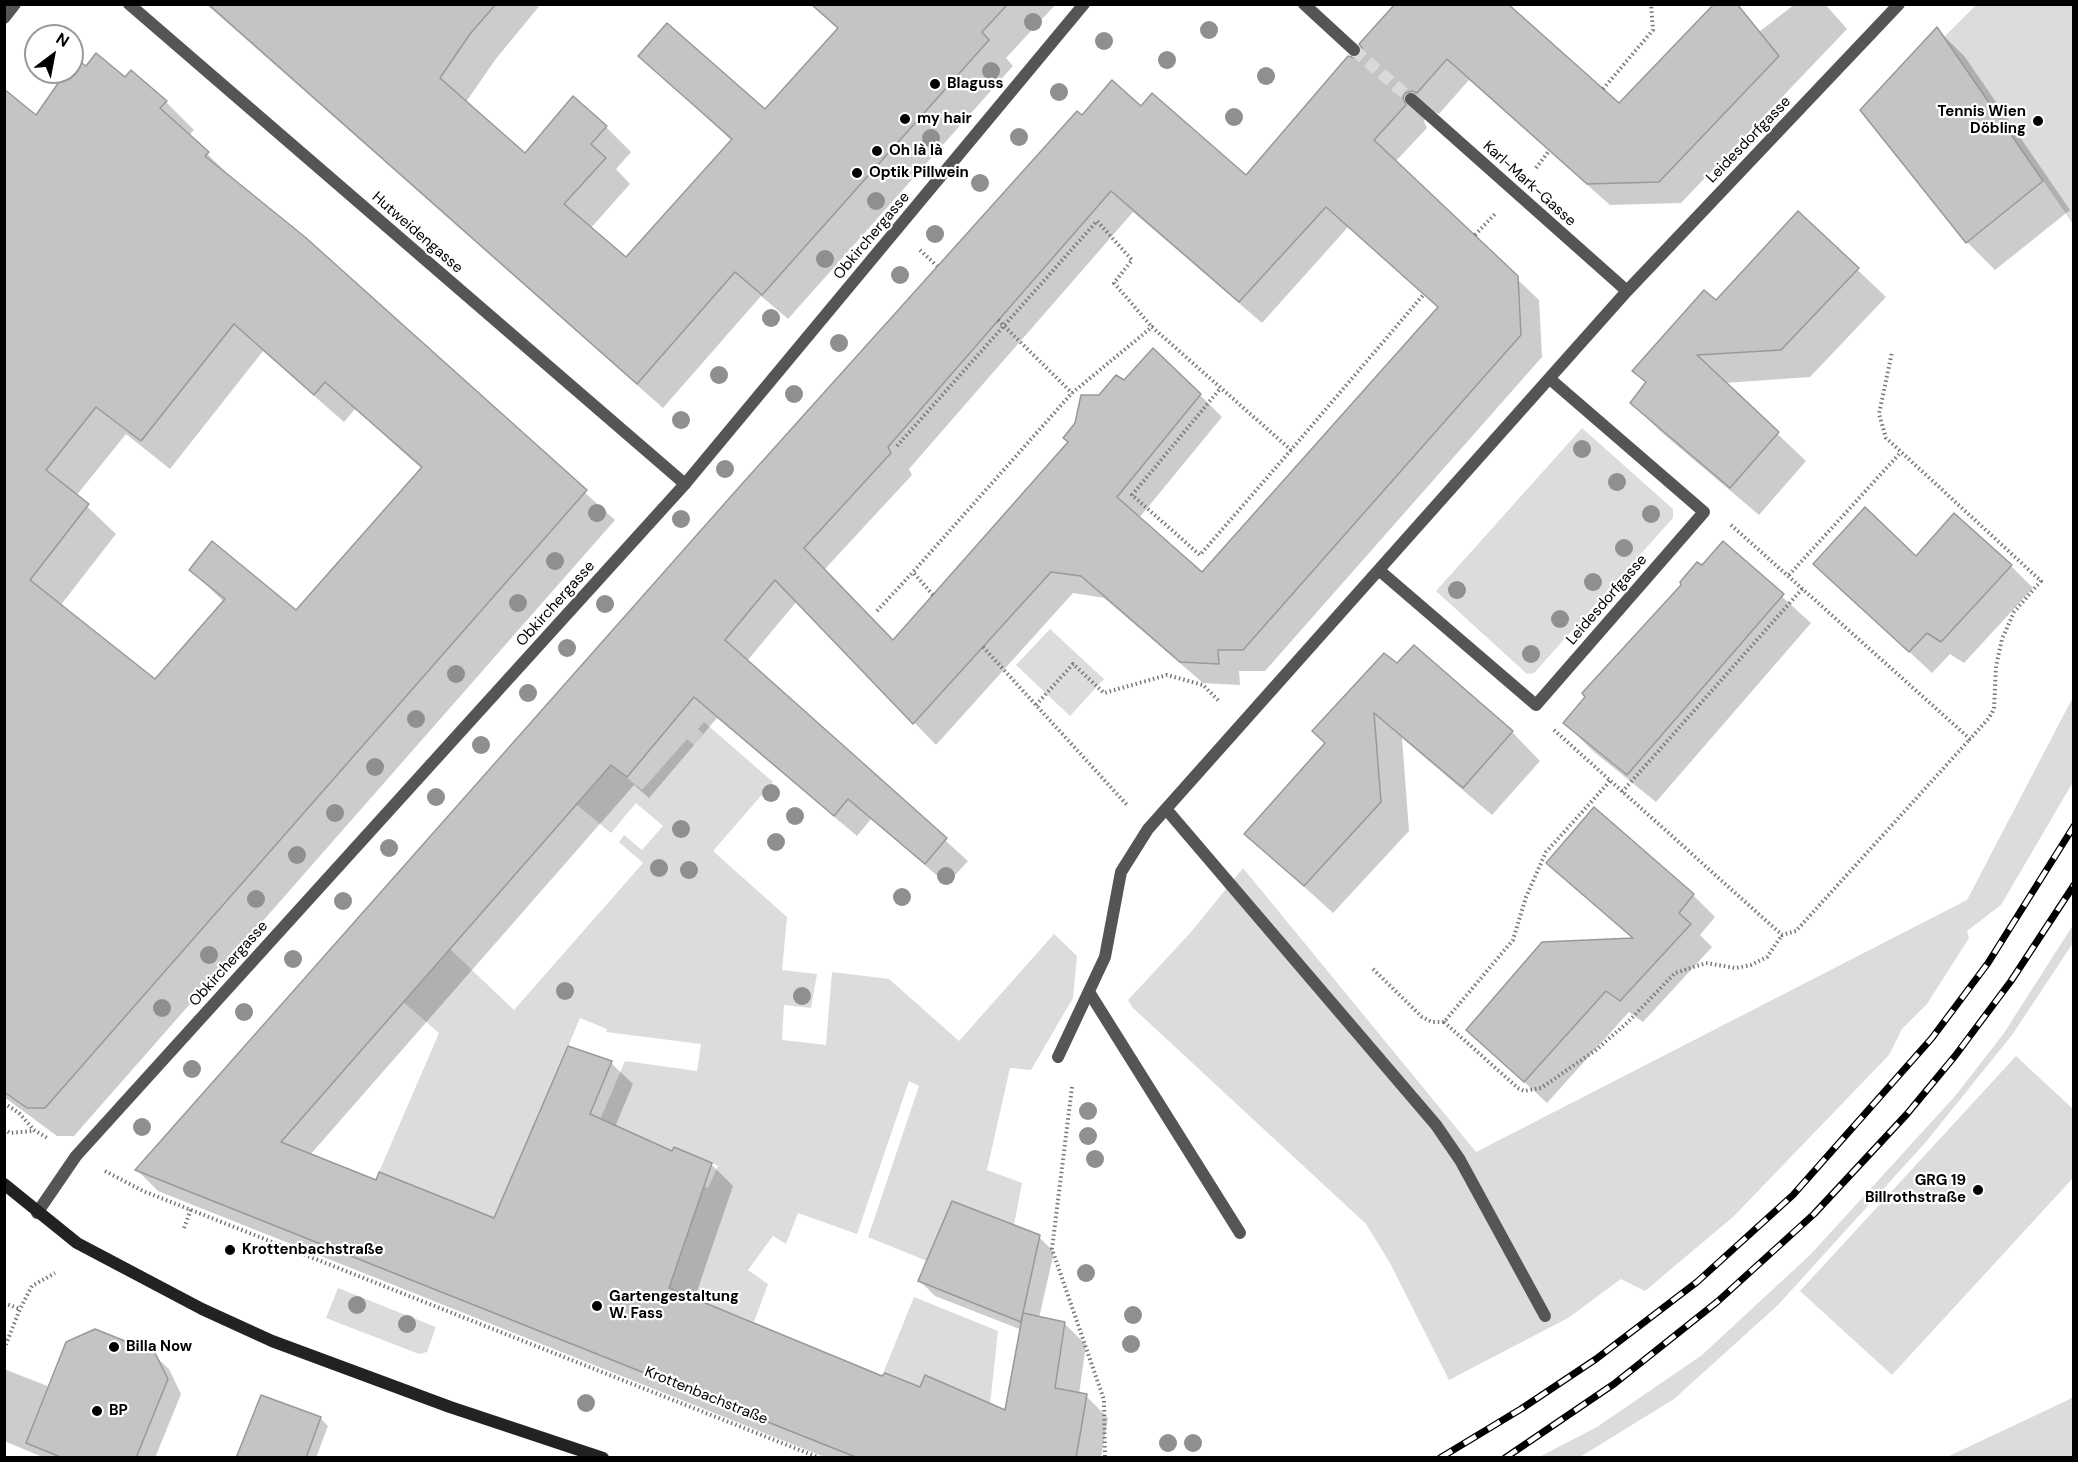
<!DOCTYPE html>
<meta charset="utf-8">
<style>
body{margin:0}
#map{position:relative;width:2078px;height:1462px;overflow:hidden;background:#fff;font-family:"DM Sans",sans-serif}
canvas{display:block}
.frame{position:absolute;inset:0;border:6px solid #000;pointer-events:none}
.north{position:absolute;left:24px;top:24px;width:60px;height:60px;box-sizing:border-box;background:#fff;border:2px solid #999;border-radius:50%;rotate:32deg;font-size:16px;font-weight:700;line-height:24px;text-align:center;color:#000}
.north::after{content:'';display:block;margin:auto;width:21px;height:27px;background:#000;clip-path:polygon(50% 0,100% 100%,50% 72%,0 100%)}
</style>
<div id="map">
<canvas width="2078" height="1462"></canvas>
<div class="frame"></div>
<div class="north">N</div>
</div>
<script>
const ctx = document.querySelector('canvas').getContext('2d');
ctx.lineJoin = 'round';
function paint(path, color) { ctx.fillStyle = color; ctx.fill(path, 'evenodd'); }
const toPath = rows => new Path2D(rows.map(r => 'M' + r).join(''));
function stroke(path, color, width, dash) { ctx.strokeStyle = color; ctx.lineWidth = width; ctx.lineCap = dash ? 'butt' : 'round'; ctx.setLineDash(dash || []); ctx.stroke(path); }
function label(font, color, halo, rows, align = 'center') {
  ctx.font = font + ' "DM Sans",sans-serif'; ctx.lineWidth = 4.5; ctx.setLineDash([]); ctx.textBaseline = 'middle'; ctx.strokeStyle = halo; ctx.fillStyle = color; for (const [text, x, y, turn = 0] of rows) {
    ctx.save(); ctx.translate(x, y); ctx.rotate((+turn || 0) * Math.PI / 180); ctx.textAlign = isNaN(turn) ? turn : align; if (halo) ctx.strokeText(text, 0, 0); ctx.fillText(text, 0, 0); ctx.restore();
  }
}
const green = toPath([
 [1976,5,2073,5,2073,224,1944,37],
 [1582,428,1673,509,1673,518,1534,673,1527,674,1436,591],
 [1050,629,1104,679,1070,716,1016,665],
 [2073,697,2073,782,2001,905,1967,931,1969,938,1927,1004,1902,1029,1889,1055,1734,1216,1645,1291,1621,1279,1568,1318,1449,1380,1390,1263,1366,1224,1132,1007,1128,1000,1191,932,1243,868,1476,1152,1967,900],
 [704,722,773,782,713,851,787,917,782,970,817,974,811,1008,784,1005,782,1040,826,1045,832,972,889,979,959,1041,1054,934,1077,956,1073,998,1031,1070,1010,1068,987,1170,1022,1183,1014,1225,953,1201,927,1261,868,1237,919,1086,909,1081,857,1234,798,1213,786,1244,773,1236,748,1270,768,1284,754,1322,669,1288,664,1169,708,1188,718,1166,674,1147,672,1151,566,1200,625,1061,697,1071,701,1044,606,1032,607,1029,580,1018,496,1219,379,1172,439,1033,403,1002,450,949,514,1010,643,863,619,842,624,835,642,850,663,826,636,803,611,833,577,805,611,765,642,790,687,739,694,745,703,734,698,729],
 [2073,925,2073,943,2012,1035,1925,1143,1778,1305,1674,1399,1580,1457,1539,1457,1597,1427,1702,1355,1811,1254,1956,1095,2004,1033],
 [2016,1056,2073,1109,2073,1178,1892,1375,1800,1291],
 [338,1288,436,1327,427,1352,419,1354,326,1318],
 [914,1297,998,1331,989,1414,925,1376,920,1387,885,1373,882,1376],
 [2073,1397,2073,1457,1947,1457,2068,1400]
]);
const shadow = toPath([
 [206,4,541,4,495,60,466,102,525,155,606,127,631,152,616,169,630,184,590,229,626,259,732,141,640,56,766,112,839,30,810,4,1056,4,1006,58,1013,66,788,319,761,296,663,408],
 [1397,4,1619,105,1750,39,1795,4,1825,4,1847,29,1681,203,1610,205,1469,80,1439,114,1435,112,1427,115,1424,121,1427,128,1395,162,1539,300,1542,357,1265,671,1239,671,1240,685,1203,683,1104,598,1073,593,936,745,797,601,747,661,968,861,947,884,871,819,857,836,717,718,649,798,634,785,310,1155,377,1182,495,1220,611,1063,633,1084,615,1127,672,1153,711,1164,733,1186,694,1300,882,1378,1006,1412,1022,1330,935,1296,920,1281,1039,1237,1054,1252,1039,1318,1064,1323,1086,1345,1079,1394,1086,1396,1108,1418,1101,1458,827,1458,158,1191,137,1170,1083,117,1141,108,1246,177,1362,56],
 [1133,212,1262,323,1348,227,1439,308,1202,574,1139,518,1222,417,1200,395,1124,382,1100,397,1070,442,894,642,824,570,912,475,909,469],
 [1937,29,1965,57,2070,210,1995,270,1967,242],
 [72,66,125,80,166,102,194,130,189,136,236,182,304,238,615,520,74,1136,57,1136,4,1097,4,115,36,117,68,72,72,72],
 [263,351,344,422,355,409,422,469,296,612,191,570,224,602,155,681,60,606,116,534,76,496,126,434,170,469],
 [1798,213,1886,297,1810,377,1724,383,1806,461,1759,515,1660,431,1632,403,1647,384,1634,371,1716,302],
 [1723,543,1811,623,1656,802,1593,751,1565,723],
 [1916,558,2011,566,2033,588,1964,663,1950,654,1932,673,1815,564],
 [1414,647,1512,732,1540,761,1492,815,1402,738,1409,831,1333,913,1246,834],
 [1548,863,1693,895,1715,917,1700,935,1712,947,1643,1022,1629,1012,1547,1103,1468,1030,1633,939],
 [154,1355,169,1369,181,1394,155,1458,45,1458,4,1441,4,1369,50,1387],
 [320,1418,328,1426,316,1458,238,1458]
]);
const building = toPath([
 [208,4,496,4,470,34,440,78,525,153,573,96,607,126,591,144,606,158,564,204,626,257,732,139,638,56,667,23,765,109,838,28,811,4,1008,4,982,32,989,40,762,295,735,272,637,384,208,4],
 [1395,4,1508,4,1619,103,1714,4,1737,4,1779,56,1659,182,1587,184,1447,59,1417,93,1412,91,1405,93,1403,98,1406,105,1374,140,1518,276,1521,335,1243,650,1218,650,1219,664,1180,662,1081,576,1051,572,913,724,775,580,725,640,947,838,925,864,848,799,834,816,694,697,627,777,611,765,281,1142,376,1180,379,1172,494,1218,568,1046,612,1061,590,1114,672,1151,674,1147,712,1163,669,1288,882,1376,885,1373,920,1387,925,1375,1005,1410,1023,1313,1065,1322,1055,1388,1087,1394,1076,1458,858,1458,135,1170,741,485,1077,111,1082,115,1112,80,1141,106,1152,93,1246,175,1348,56,1356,58,1360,55,1362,48,1359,44,1395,4],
 [1111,191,1239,302,1326,207,1438,307,1202,572,1117,497,1201,394,1153,348,1124,380,1116,375,1099,395,1081,395,1075,423,1063,438,1068,442,893,640,804,548,891,453,888,447,1111,191],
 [1937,27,2043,181,1966,243,1860,110,1937,27],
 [96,53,125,77,131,70,167,101,160,108,209,152,205,156,305,237,587,490,45,1108,27,1108,4,1092,4,89,36,115,66,72,72,72,72,63,75,58,86,66,96,53],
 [234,324,314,395,325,382,422,467,296,610,212,541,189,570,225,599,155,679,30,580,89,504,46,470,96,407,141,441,234,324],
 [1798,211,1859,268,1781,350,1697,355,1779,432,1730,488,1630,403,1646,382,1632,371,1704,290,1716,300,1798,211],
 [1865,507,1916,556,1954,513,2012,565,1941,642,1927,633,1909,652,1813,564,1865,507],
 [1723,541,1784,594,1627,775,1563,723,1585,697,1582,693,1681,585,1680,582,1697,562,1702,565,1723,541],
 [1414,645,1513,731,1463,788,1374,713,1381,802,1304,886,1244,834,1325,743,1312,731,1384,653,1397,663,1414,645],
 [1594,807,1694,894,1679,913,1691,924,1620,1001,1606,991,1524,1082,1466,1030,1542,942,1633,938,1546,863,1594,807],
 [952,1201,1040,1235,1021,1322,918,1281,952,1201],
 [95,1329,155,1353,168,1379,136,1458,63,1458,26,1443,66,1342,95,1329],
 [261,1395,321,1417,306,1458,236,1458,261,1395]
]);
const minorTunnel = toPath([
 [1354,50,1411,99]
]);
const path = toPath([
 [1603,89,1653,30,1651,4],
 [1536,168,1549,151],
 [1475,235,1495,214],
 [920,250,937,266],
 [998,320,1072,393],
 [1219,390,1132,495,1200,555,1291,450],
 [897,446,1097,221,1132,260,1114,283,1152,327],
 [1731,525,1970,739,1989,718,1994,709,1996,666,2002,639,2014,612,2041,581,1886,438,1879,414,1892,352],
 [1789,575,1901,452],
 [933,595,913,572,1072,393,1152,327,1291,450,1424,294],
 [877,611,913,572],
 [983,647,1128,806],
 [1036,705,1073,664,1104,693,1167,675,1203,685,1220,702],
 [1554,730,1782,935,1796,931,1970,739],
 [1622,792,1803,588],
 [1373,969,1422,1017,1432,1022,1444,1022,1513,940,1526,897,1546,852,1610,781],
 [1444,1022,1518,1088,1524,1091,1541,1088,1596,1050,1628,1022,1675,973,1706,963,1736,968,1751,965,1767,957,1782,935],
 [1072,1087,1052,1249,1104,1400,1105,1458],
 [4,1103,19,1113,34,1130,49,1139],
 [4,1129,10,1133,34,1131],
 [105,1171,143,1191,820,1458],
 [184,1228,191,1209],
 [4,1303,20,1309],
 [4,1349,20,1309,32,1286,55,1273]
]);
const service = toPath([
 [1166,809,1436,1125,1460,1160,1545,1316],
 [1089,992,1240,1233]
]);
const minor = toPath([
 [129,4,685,484],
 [1304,4,1354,50],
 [1411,99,1627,291],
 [1380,571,1536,705,1704,512,1550,379],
 [1058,1057,1105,957,1121,872,1148,829,1627,291,1899,4]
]);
const tertiary = toPath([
 [4,18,15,4],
 [37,1213,76,1156,685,484,1084,4]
]);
const secondary = toPath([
 [4,1184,77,1243,202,1309,272,1341,450,1407,603,1458]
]);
const rail = toPath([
 [1440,1458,1521,1409,1596,1359,1697,1282,1793,1195,1932,1038,1988,963,2074,826],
 [1505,1458,1614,1384,1717,1302,1814,1214,1907,1114,1955,1056,2011,981,2074,885]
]);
const trees = [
 [1033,22],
 [1209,30],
 [1104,41],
 [1167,60],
 [991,71],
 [1266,76],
 [1059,92],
 [1234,117],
 [1019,137],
 [931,138],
 [980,183],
 [876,201],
 [935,234],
 [825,259],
 [900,275],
 [771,318],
 [839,343],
 [719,375],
 [794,394],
 [681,420],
 [1582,449],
 [725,469],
 [1617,482],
 [597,513],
 [1651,514],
 [681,519],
 [1624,548],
 [555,561],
 [1593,582],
 [1457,590],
 [518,603],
 [605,604],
 [1560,619],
 [567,648],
 [1531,654],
 [456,674],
 [528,693],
 [416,719],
 [481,745],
 [375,767],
 [771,793],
 [436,797],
 [335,813],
 [795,816],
 [681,829],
 [776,842],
 [389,848],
 [297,855],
 [659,868],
 [689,870],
 [946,876],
 [902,897],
 [256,899],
 [343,901],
 [209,955],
 [293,959],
 [565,991],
 [802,996],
 [162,1008],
 [244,1012],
 [192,1069],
 [1088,1111],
 [142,1127],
 [1088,1136],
 [1095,1159],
 [1086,1273],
 [357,1305],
 [1133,1315],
 [407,1324],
 [1131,1344],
 [586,1403],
 [1168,1443],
 [1193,1443]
];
const markers = [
 [935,84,6,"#000"],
 [905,119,6,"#000"],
 [2038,121,6,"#000"],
 [877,151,6,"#000"],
 [857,173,6,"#000"],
 [1978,1190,6,"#000"],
 [230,1250,6,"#000"],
 [597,1306,6,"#000"],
 [114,1347,6,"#000"],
 [97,1411,6,"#000"]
];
const poiNames = [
 ["Blaguss",947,84],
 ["Tennis Wien",2026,112,"right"],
 ["Döbling",2026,129,"right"],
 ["my hair",917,119],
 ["Oh là là",889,151],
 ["Optik Pillwein",869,173],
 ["GRG 19",1966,1181,"right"],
 ["Billrothstraße",1966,1198,"right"],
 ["Krottenbachstraße",242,1250],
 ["Gartengestaltung",609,1297],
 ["W. Fass",609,1314],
 ["Billa Now",126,1347],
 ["BP",109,1411]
];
const streetNames = [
 ["Leidesdorfgasse",1749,140,-46],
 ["Karl-Mark-Gasse",1529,184,42],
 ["Hutweidengasse",417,233,41],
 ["Obkirchergasse",872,236,-50],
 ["Leidesdorfgasse",1607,600,-49],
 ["Obkirchergasse",556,604,-48],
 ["Obkirchergasse",229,964,-48],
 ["Krottenbachstraße",706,1396,22]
];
paint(green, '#dcdcdc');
paint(shadow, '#0003');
paint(building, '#c4c4c4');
stroke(building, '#999', 1.5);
stroke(minorTunnel, '#d9d9d9', 12, [12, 6]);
stroke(path, '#777', 4, [1.5, 3]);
stroke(service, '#555', 12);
stroke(minor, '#555', 12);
stroke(tertiary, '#555', 12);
stroke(secondary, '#222', 12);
stroke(rail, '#000', 7);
stroke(rail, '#fff', 4.5, [14]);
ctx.fillStyle = '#8f8f8f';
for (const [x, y] of trees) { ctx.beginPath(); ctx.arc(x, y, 9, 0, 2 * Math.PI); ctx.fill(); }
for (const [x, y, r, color] of markers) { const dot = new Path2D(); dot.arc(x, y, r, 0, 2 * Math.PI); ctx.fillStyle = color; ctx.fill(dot); stroke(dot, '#fff', 2); }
label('bold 15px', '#000', '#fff', poiNames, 'left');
label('15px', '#000', '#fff', streetNames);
</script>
